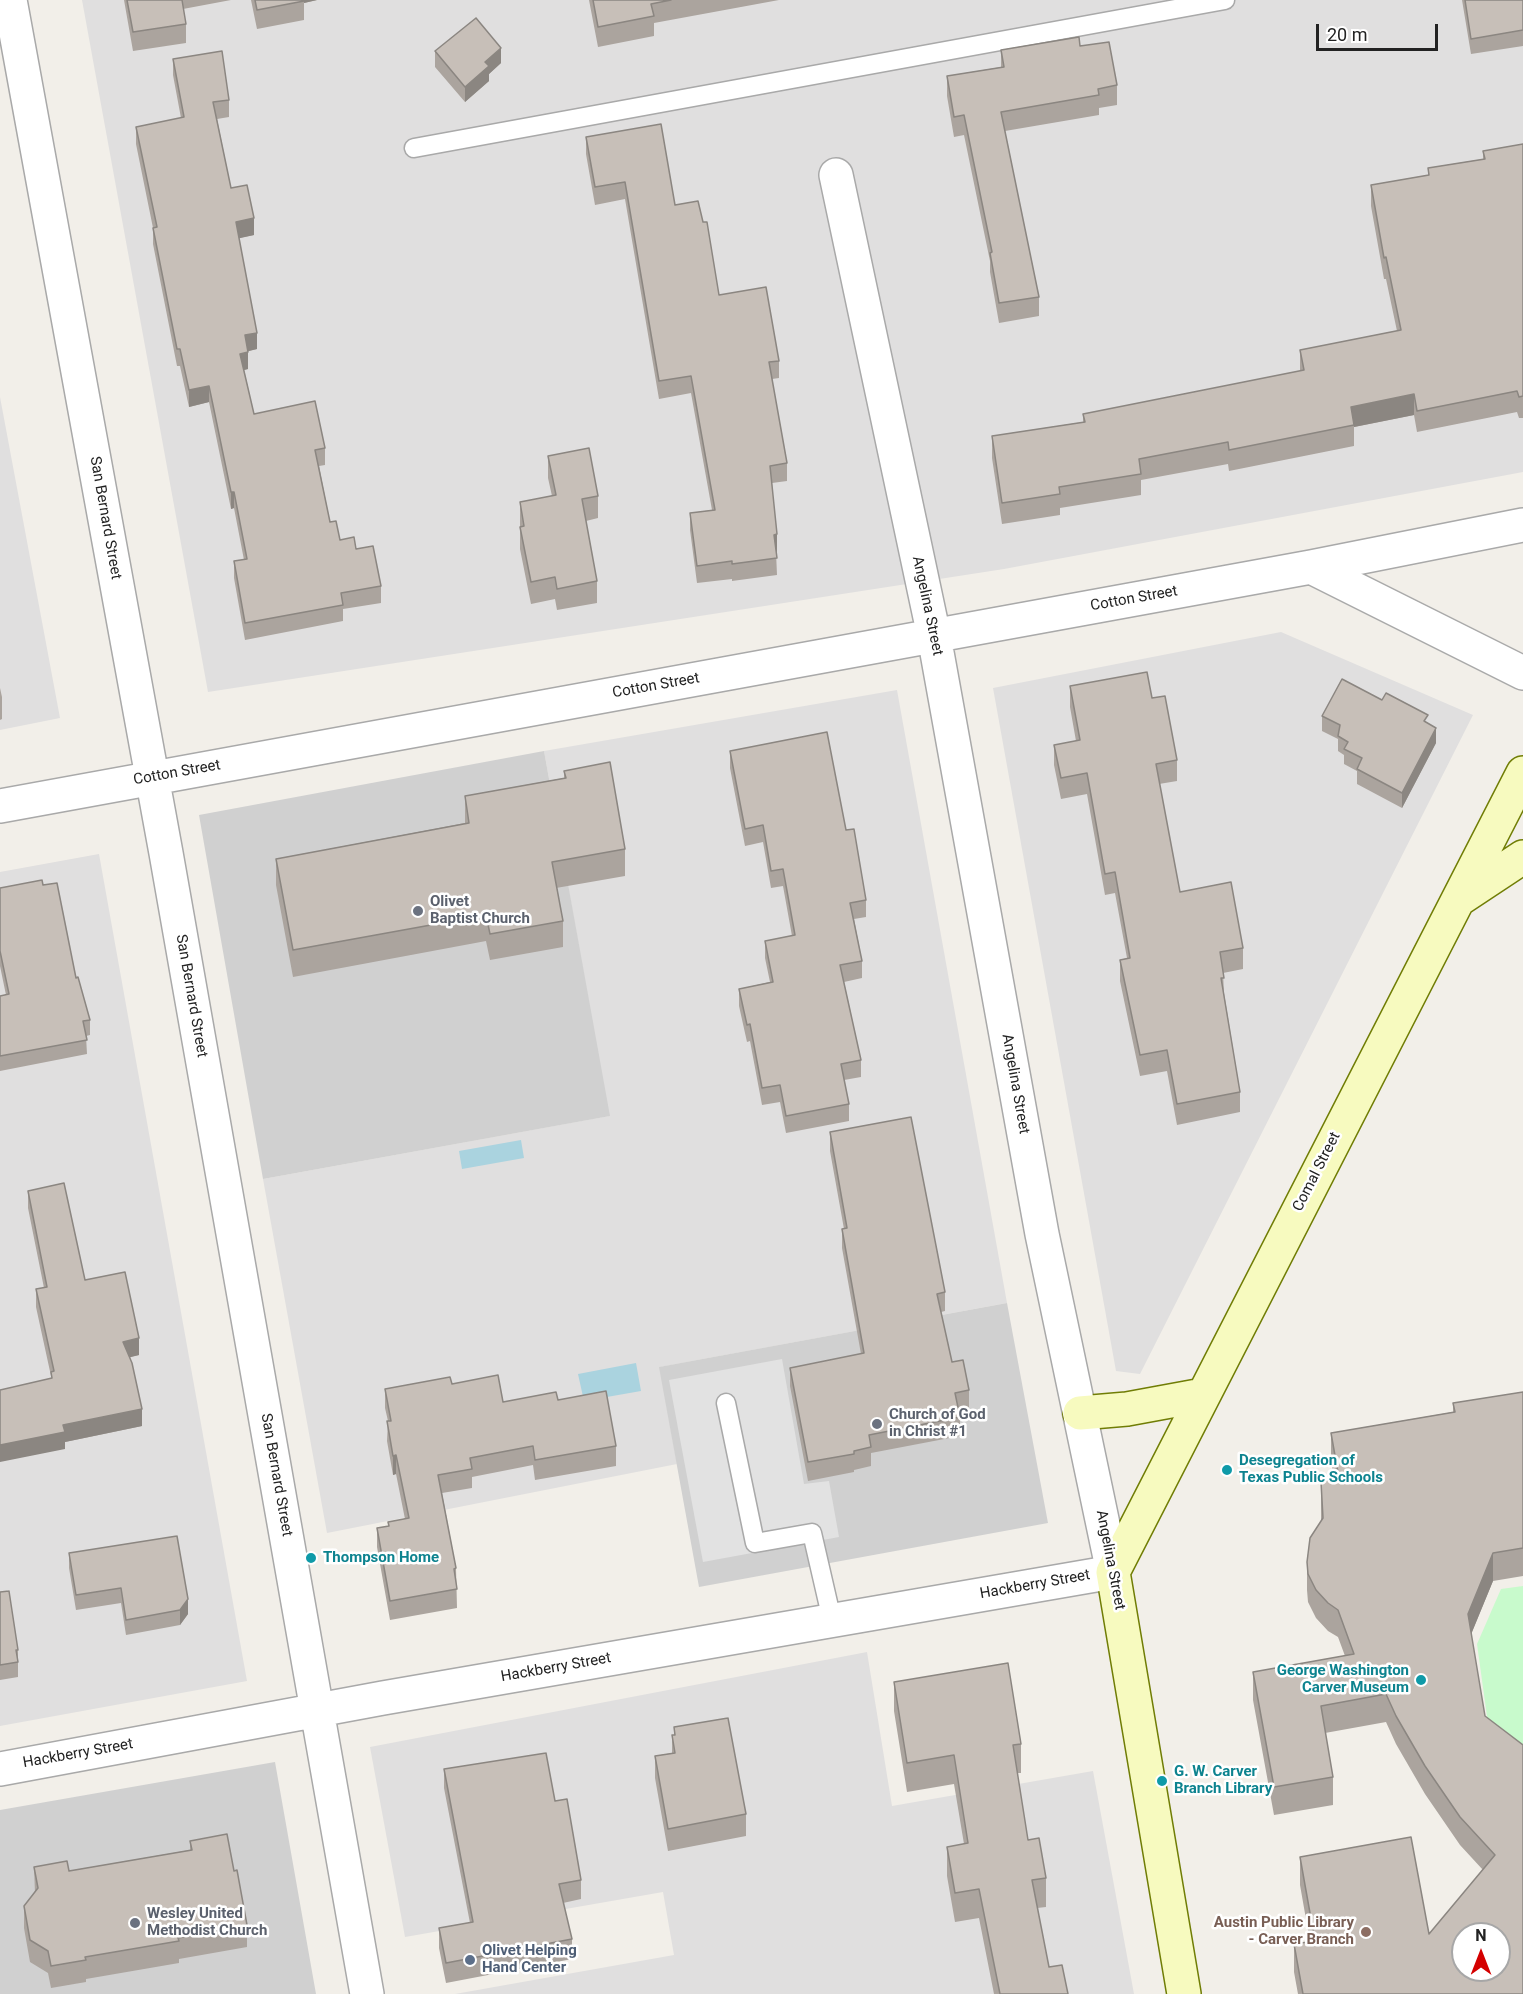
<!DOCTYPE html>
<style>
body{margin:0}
#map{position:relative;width:1523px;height:1994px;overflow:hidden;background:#f2efe9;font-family:Roboto,sans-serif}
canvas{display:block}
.north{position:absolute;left:1451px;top:1922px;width:60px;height:60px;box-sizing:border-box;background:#fff;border:2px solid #a7a7a7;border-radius:50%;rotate:0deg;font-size:16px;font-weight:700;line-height:24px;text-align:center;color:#222}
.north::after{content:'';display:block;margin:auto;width:21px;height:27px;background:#d40000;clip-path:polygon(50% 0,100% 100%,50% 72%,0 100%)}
.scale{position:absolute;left:1316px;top:24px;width:122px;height:27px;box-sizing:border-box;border:3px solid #222;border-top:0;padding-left:8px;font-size:18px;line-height:21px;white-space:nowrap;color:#222;-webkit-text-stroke:4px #fff;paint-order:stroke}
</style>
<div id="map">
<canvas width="1523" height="1994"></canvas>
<div class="north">N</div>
<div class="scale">20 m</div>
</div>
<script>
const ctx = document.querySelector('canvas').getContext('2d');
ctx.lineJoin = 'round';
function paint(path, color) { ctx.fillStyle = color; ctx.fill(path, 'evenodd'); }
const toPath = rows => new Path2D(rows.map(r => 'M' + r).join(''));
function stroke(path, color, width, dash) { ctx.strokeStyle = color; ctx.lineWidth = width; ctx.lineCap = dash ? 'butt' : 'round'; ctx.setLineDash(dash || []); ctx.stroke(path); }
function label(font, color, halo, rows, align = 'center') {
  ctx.font = font + ' Roboto,sans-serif'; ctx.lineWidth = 5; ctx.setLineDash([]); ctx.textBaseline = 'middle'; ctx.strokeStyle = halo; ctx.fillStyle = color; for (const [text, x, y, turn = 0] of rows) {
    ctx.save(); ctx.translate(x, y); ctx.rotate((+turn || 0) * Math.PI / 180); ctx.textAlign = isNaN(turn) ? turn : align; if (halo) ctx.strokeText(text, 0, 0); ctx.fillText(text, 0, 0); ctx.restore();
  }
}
const residential = toPath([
 [82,0,1523,0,1523,472,1004,569,208,692],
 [0,397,60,718,0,730],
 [1281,632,1473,715,1140,1374,1116,1371,993,688],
 [897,690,1007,1303,660,1367,677,1464,327,1533,263,1179,609,1116,544,751],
 [99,854,247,1681,0,1726,0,872],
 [867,1652,892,1806,1093,1771,1134,1994,455,1994,674,1955,663,1892,405,1937,370,1747]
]);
const religious = toPath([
 [544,751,610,1116,263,1179,199,815],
 [1007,1303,1048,1523,699,1587,659,1367],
 [275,1762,316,1994,0,1994,0,1810]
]);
const park = toPath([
 [1523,1586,1523,1765,1490,1738,1477,1644,1501,1589]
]);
const parking = toPath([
 [782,1359,804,1484,829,1481,839,1537,703,1562,669,1380]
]);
const water = toPath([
 [521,1140,524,1158,462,1169,459,1151],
 [636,1363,641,1391,584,1401,578,1374]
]);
const lane = toPath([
 [414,148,1225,0],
 [726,1403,755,1543,812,1533,832,1620]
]);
const street = toPath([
 [10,0,166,853,367,1994],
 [1311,567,1523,673],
 [0,806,1311,567,1523,525],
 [0,1769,383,1698,1113,1572,1042,1234,934,636,836,175]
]);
const secondary = toPath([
 [1458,900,1523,857],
 [1080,1413,1127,1409,1203,1395],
 [1184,1994,1113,1572,1523,773]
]);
const wall = toPath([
 [124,0,231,0,183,9,186,24,186,43,133,51],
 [251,0,317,0,304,3,304,20,257,29],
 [589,0,779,0,654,23,654,36,598,47],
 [1462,0,1523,0,1523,46,1471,54],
 [1080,46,1117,85,1117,105,1099,108,1099,115,1005,131,1039,297,1039,316,999,323,990,272,990,261,964,135,954,137,947,96,947,76,1001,67,1001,50],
 [435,51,501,63,489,74,489,81,465,102,435,67],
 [173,59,229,100,229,117,217,119,231,188,254,235,239,238,257,349,248,351,248,369,244,370,254,414,325,448,325,465,319,466,330,522,340,540,356,549,381,586,381,603,343,609,343,621,245,640,234,578,234,561,244,560,234,508,231,509,209,402,189,407,180,366,177,366,153,244,153,228,136,144,136,127,181,118,173,75],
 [586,137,675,205,719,295,779,361,779,378,772,379,787,463,787,481,772,483,777,552,776,552,777,575,732,581,732,579,697,583,690,530,690,513,712,510,691,393,659,399,625,199,595,205,586,154],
 [1523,144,1523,418,1519,418,1517,412,1417,432,1414,415,1354,427,1354,446,1229,471,1228,464,1141,480,1141,495,1060,508,1060,515,1002,524,992,458,992,436,1083,422,1083,414,1300,371,1300,350,1397,331,1386,279,1384,279,1371,206,1371,185,1428,175,1428,168,1483,159,1483,151],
 [548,456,598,496,598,518,586,521,597,581,597,603,557,610,555,599,531,604,520,549,520,502,552,496,548,478],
 [1070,686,1152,698,1177,760,1177,781,1159,784,1180,892,1243,948,1243,969,1223,973,1224,993,1240,1092,1240,1112,1177,1125,1167,1071,1140,1076,1120,981,1120,960,1127,958,1115,893,1105,895,1087,794,1061,799,1054,765,1054,745,1076,741,1070,707],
 [0,688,2,697,2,719,0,720],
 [1382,700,1428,723,1436,743,1402,808,1357,784,1357,771,1344,764,1344,755,1338,751,1338,739,1322,731,1322,716],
 [730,751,846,830,866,900,866,917,854,919,862,961,862,978,844,982,861,1060,861,1077,844,1080,849,1104,849,1121,786,1133,780,1102,762,1105,750,1041,747,1042,739,1006,739,989,770,982,765,958,765,941,792,936,783,886,771,888,763,842,745,846,730,768],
 [564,771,625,849,625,876,556,888,563,921,563,947,490,960,486,941,293,977,276,885,276,859,465,823,465,796,564,778],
 [43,885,90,1020,90,1035,86,1036,87,1054,0,1071,0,996,6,995,0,966,0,888],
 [830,1132,945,1292,945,1311,941,1312,952,1362,969,1390,969,1409,959,1411,960,1417,960,1436,871,1453,871,1466,854,1470,854,1472,808,1481,790,1386,790,1368,861,1354,842,1248,842,1229,844,1229,830,1151],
 [28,1191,85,1280,139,1355,130,1357,142,1426,65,1442,65,1449,51,1376,36,1307,36,1289,44,1288,28,1208],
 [452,1384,503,1402,558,1400,616,1446,616,1466,535,1480,533,1465,472,1477,472,1488,442,1493,456,1568,457,1608,390,1620,377,1547,377,1528,388,1526,388,1522,405,1519,396,1474,393,1475,387,1441,388,1421,385,1408,385,1389],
 [1523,1392,1523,1576,1493,1581,1471,1634,1523,1994,1298,1994,1294,1972,1294,1944,1310,1942,1300,1885,1300,1857,1429,1934,1483,1870,1460,1845,1425,1794,1396,1744,1386,1722,1325,1733,1333,1777,1333,1805,1274,1815,1253,1700,1253,1672,1345,1656,1338,1637,1328,1631,1316,1618,1308,1602,1307,1590,1307,1562,1321,1521,1321,1482,1334,1479,1331,1461,1331,1433,1453,1412,1453,1403],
 [69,1553,188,1614,180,1625,126,1635,121,1603,76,1610,69,1568],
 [0,1592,18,1650,18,1677,0,1680],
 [894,1682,1021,1744,1021,1773,1017,1773,1028,1840,1046,1878,1046,1907,1037,1908,1049,1967,1068,1994,994,1994,979,1918,955,1922,947,1876,947,1847,964,1844,954,1784,907,1792,894,1711],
 [674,1727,746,1814,746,1836,668,1851,655,1778,655,1756,672,1753,672,1735,674,1735],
 [444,1769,555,1801,581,1880,581,1899,563,1903,572,1939,572,1959,446,1983,439,1948,439,1928,470,1923,444,1788],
 [190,1841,234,1871,247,1925,247,1947,179,1959,179,1963,86,1979,86,1982,51,1988,48,1973,30,1962,24,1928,24,1906,35,1893,34,1867,69,1871,190,1850]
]);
const shadedWall = toPath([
 [301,0,317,0,304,3,304,1],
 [501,48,501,63,489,74,489,81,465,102,465,87,485,62],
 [254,218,254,235,236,239,236,222],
 [257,333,257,349,245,352,245,335],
 [248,352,248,369,240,371,240,354],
 [209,386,209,402,189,407,189,390],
 [1414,394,1414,415,1354,427,1351,407],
 [231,492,234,492,234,508,231,509],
 [777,534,777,552,774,552,774,535],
 [1436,728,1436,743,1402,808,1402,793],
 [139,1338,139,1355,123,1359,123,1342],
 [142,1409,142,1426,65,1442,65,1449,0,1462,0,1445,63,1425],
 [396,1455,396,1474,393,1475,393,1456],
 [1493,1553,1493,1581,1468,1642,1468,1614],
 [188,1599,188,1614,180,1625,180,1610]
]);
const building = toPath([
 [127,0,182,0,186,24,133,32,127,0],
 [255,0,304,0,304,1,257,10,255,0],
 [593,0,671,0,651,4,654,16,598,27,593,0],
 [1465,0,1523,0,1523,30,1471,39,1465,0],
 [476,18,501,48,485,62,489,66,465,87,435,51,476,18],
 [1079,37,1080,46,1109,42,1117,85,1098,89,1099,95,1001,112,1039,297,999,303,990,253,992,252,964,115,954,117,947,76,1004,67,1001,50,1079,37],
 [222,51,229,100,213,102,231,188,247,185,254,218,236,222,257,333,245,335,248,352,240,354,254,414,315,401,325,448,315,450,330,522,336,521,340,540,354,537,356,549,373,546,381,586,341,593,343,605,245,623,234,561,247,559,234,492,231,492,209,386,189,390,180,349,177,349,153,228,157,227,136,127,184,117,173,59,222,51],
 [661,124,675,205,698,201,703,222,707,222,719,295,766,287,779,361,769,362,787,463,770,466,777,534,774,535,777,558,732,564,732,561,697,566,690,513,715,510,691,376,659,381,625,182,595,187,586,137,661,124],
 [1523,144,1523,396,1519,397,1517,391,1417,411,1414,394,1351,407,1354,425,1229,450,1228,442,1139,459,1141,474,1059,487,1060,494,1002,503,992,436,1085,422,1083,414,1304,370,1300,350,1401,330,1386,257,1384,258,1371,185,1429,175,1428,168,1485,159,1483,151,1523,144],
 [589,448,598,496,582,499,597,581,557,589,555,577,531,582,520,527,524,526,520,502,556,495,548,456,589,448],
 [1147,672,1152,698,1165,696,1177,760,1156,764,1180,892,1231,882,1243,948,1220,952,1224,978,1221,978,1240,1092,1177,1104,1167,1050,1140,1055,1120,960,1130,958,1115,872,1105,874,1087,773,1061,778,1054,745,1080,740,1070,686,1147,672],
 [1342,679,1382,700,1386,693,1428,715,1424,721,1436,728,1402,793,1357,769,1362,758,1344,749,1348,742,1338,736,1340,725,1322,716,1342,679],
 [827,732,846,830,854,829,866,900,850,903,862,961,840,965,861,1060,841,1064,849,1104,786,1116,780,1085,762,1088,750,1024,747,1025,739,989,773,982,765,941,795,935,783,869,771,871,763,825,745,829,730,751,827,732],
 [610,762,625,849,552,862,563,921,490,934,486,915,293,950,276,859,469,823,465,796,566,778,564,771,610,762],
 [42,880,43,885,57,883,76,978,78,977,90,1020,83,1021,87,1040,0,1056,0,996,9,994,0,951,0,888,42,880],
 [911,1117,945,1292,937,1294,952,1362,963,1360,969,1390,955,1393,960,1417,869,1435,871,1447,854,1451,854,1454,808,1462,790,1368,864,1353,842,1229,847,1228,830,1132,911,1117],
 [64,1183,85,1280,125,1272,139,1338,123,1342,132,1363,142,1409,63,1425,65,1432,0,1445,0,1390,52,1378,51,1372,54,1371,36,1289,47,1287,28,1191,64,1183],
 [498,1375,503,1402,556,1392,558,1400,606,1391,616,1446,535,1460,533,1446,470,1458,472,1469,438,1475,456,1568,454,1569,457,1589,390,1601,377,1528,389,1526,388,1522,409,1518,396,1455,393,1456,387,1421,391,1421,385,1389,450,1377,452,1384,498,1375],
 [1523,1392,1523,1548,1493,1553,1468,1614,1485,1716,1523,1745,1523,1994,1303,1994,1294,1944,1315,1941,1300,1857,1411,1837,1429,1934,1495,1855,1460,1817,1425,1766,1396,1716,1386,1694,1321,1706,1333,1777,1274,1787,1253,1672,1354,1654,1338,1610,1328,1603,1316,1590,1308,1574,1307,1562,1310,1538,1323,1518,1321,1482,1339,1478,1331,1433,1455,1412,1453,1403,1523,1392],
 [1463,1934,1499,1934,1499,1970,1463,1970,1463,1934],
 [177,1536,188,1599,180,1610,126,1620,121,1588,76,1595,69,1553,177,1536],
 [9,1591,18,1650,16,1650,18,1662,0,1665,0,1592,9,1591],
 [1008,1663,1021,1744,1013,1745,1028,1840,1039,1838,1046,1878,1032,1880,1049,1967,1062,1965,1068,1994,1000,1994,979,1889,955,1893,947,1847,968,1843,954,1755,907,1763,894,1682,1008,1663],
 [728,1718,746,1814,668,1829,655,1756,675,1753,672,1735,675,1735,674,1727,728,1718],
 [546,1753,555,1801,567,1799,581,1880,559,1884,572,1939,446,1963,439,1928,473,1922,444,1769,546,1753],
 [227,1834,234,1871,237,1870,247,1925,178,1938,179,1941,85,1957,86,1960,51,1966,48,1951,30,1940,24,1906,38,1888,34,1867,67,1861,69,1871,192,1850,190,1841,227,1834]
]);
const markers = [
 [418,911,6,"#6b7280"],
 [877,1424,6,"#6b7280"],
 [1227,1470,6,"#0f9aa8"],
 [311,1558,6,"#0f9aa8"],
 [1421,1680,6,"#0f9aa8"],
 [1162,1781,6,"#0f9aa8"],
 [135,1923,6,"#6b7280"],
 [1366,1932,6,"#8d6e63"],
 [470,1960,6,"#5c6f8a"]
];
const streetNames = [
 ["San Bernard Street",105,518,80],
 ["Cotton Street",1134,599,-10],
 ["Angelina Street",927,606,78],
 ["Cotton Street",656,686,-10],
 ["Cotton Street",177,773,-10],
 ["San Bernard Street",191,996,80],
 ["Angelina Street",1015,1084,80],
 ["Comal Street",1317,1172,-63],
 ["San Bernard Street",276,1475,80],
 ["Angelina Street",1110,1560,79],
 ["Hackberry Street",1035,1585,-10],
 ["Hackberry Street",556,1668,-10],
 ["Hackberry Street",78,1754,-10]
];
const worshipNames = [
 ["Olivet",430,902],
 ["Baptist Church",430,919],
 ["Church of God",889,1415],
 ["in Christ #1",889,1432],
 ["Wesley United",147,1914],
 ["Methodist Church",147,1931]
];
const cultureNames = [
 ["Desegregation of",1239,1461],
 ["Texas Public Schools",1239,1478],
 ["Thompson Home",323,1558],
 ["George Washington",1409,1671,"right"],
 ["Carver Museum",1409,1688,"right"],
 ["G. W. Carver",1174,1772],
 ["Branch Library",1174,1789]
];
const educationNames = [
 ["Austin Public Library",1354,1923],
 ["- Carver Branch",1354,1940]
];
const serviceNames = [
 ["Olivet Helping",482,1951],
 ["Hand Center",482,1968]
];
paint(residential, '#e0dfdf');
paint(religious, '#d0d0d0');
paint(park, '#c8facc');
paint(parking, '#e2e2e2');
paint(water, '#aad3df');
stroke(lane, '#a9a9a9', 21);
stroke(street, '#a9a9a9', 36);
stroke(secondary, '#707d05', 36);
stroke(lane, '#fff', 18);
stroke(street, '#fff', 33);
stroke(secondary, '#f7fabf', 33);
paint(wall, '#aba49e');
paint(shadedWall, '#8b8681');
paint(building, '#c7bfb8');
stroke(building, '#8b8681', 1.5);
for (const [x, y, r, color] of markers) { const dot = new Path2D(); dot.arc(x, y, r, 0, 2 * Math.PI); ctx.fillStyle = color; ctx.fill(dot); stroke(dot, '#fff', 2); }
label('15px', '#222', '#fff', streetNames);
label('bold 15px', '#5b616d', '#fff', worshipNames, 'left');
label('bold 15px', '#0d838f', '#fff', cultureNames, 'left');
label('bold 15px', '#785e54', '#fff', educationNames, 'right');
label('bold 15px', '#4e5e75', '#fff', serviceNames, 'left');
</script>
